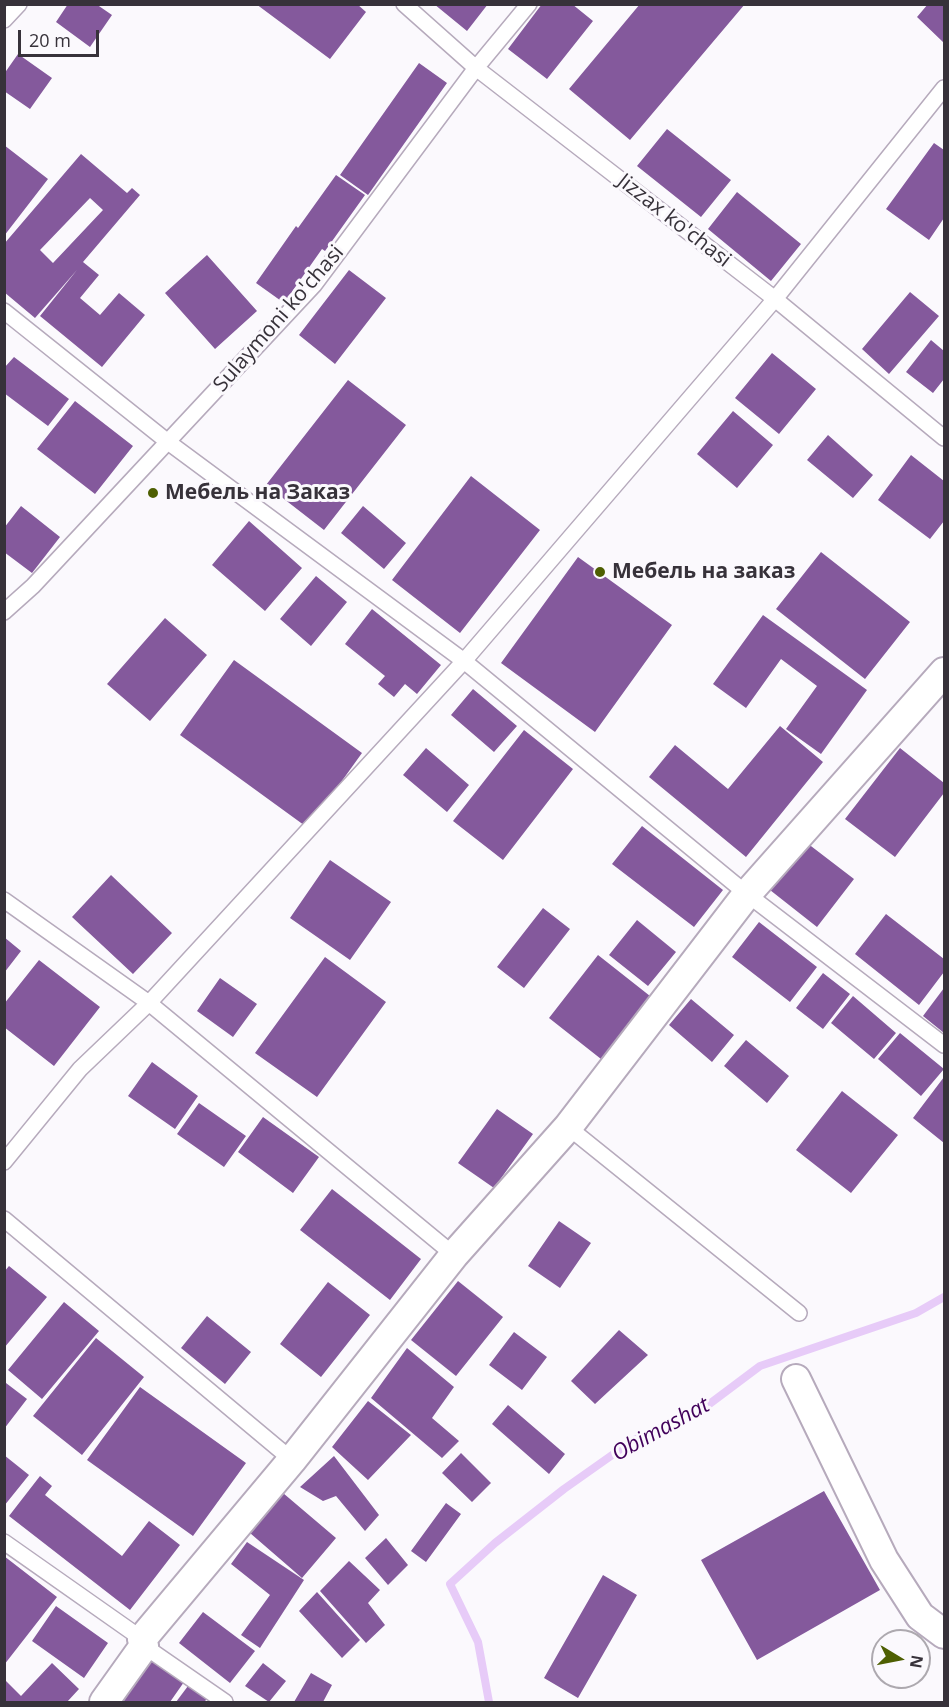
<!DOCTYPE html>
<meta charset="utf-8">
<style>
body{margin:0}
#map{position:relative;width:949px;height:1707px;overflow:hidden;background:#fbf9fd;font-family:"Open Sans",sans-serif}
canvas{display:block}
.frame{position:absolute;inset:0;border:6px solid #37323a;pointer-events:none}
.north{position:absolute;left:871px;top:1629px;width:60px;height:60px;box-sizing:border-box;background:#fbf9fd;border:2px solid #ada9af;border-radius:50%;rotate:100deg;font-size:16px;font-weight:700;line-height:24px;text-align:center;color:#37323a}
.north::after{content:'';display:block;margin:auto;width:21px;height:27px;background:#4e5f02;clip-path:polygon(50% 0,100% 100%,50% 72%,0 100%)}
.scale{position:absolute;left:18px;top:30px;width:81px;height:27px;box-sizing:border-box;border:3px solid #37323a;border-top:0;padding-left:8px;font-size:18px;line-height:21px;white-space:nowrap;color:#37323a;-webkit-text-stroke:4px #fbf9fd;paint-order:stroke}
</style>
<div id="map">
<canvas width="949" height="1707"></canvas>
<div class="frame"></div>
<div class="north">N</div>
<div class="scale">20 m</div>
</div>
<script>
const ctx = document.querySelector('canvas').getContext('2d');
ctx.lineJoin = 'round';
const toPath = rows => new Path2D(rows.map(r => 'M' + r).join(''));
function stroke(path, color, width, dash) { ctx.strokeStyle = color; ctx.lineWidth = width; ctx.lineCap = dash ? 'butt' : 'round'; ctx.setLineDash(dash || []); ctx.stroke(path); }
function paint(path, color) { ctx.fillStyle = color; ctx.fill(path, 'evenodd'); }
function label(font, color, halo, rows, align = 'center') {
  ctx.font = font + ' "Open Sans",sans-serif'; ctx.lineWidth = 6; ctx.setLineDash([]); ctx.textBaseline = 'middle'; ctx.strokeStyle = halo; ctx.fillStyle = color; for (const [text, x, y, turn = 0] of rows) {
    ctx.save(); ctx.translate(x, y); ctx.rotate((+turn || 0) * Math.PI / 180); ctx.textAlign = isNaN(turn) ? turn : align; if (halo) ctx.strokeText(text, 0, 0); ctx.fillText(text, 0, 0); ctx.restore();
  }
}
const stream = toPath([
 [489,1702,478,1642,450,1584,495,1543,564,1489,632,1441,704,1408,760,1366,916,1313,944,1297]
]);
const building = toPath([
 [68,4,96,4,112,15,90,47,56,22],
 [256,4,357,4,366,12,330,59],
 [434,4,488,4,467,31],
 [542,4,572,4,593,21,547,79,508,49],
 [640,4,745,4,630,140,569,89],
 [928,4,944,4,944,43,917,17],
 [18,54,52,78,30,109,4,91,4,74],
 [419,63,447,83,368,195,340,175],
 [667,129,731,180,701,217,637,166],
 [934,143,944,150,944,218,929,240,886,209],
 [4,145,48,179,4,236],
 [81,154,127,193,132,188,140,195,83,262,99,275,80,298,100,315,119,293,145,315,102,367,40,316,77,270,35,318,4,292,4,244],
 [90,198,103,210,53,263,40,250],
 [336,175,365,195,325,251,322,249,284,303,256,283,296,226,298,228],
 [737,192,801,244,771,281,708,229],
 [207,255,257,311,215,349,165,293],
 [349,270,386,298,335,364,299,335],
 [910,292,939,316,889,374,862,349],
 [931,340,944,351,944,379,933,393,906,372],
 [772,353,816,389,779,434,735,398],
 [14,357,69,399,48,426,4,393,4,368],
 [348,380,406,425,324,530,266,485],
 [75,401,133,446,95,494,37,449],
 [733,411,773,445,737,488,697,454],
 [828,435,873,475,853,498,807,460],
 [911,455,944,481,944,521,930,539,878,500],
 [471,476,540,530,460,633,392,580],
 [21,506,60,537,32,573,4,552,4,528],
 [363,506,406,543,384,569,341,533],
 [249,521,302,568,265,611,212,565],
 [821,552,910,622,865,679,776,609],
 [578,557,672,625,595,732,501,663],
 [316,576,347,602,311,646,280,619],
 [372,609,441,665,417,694,405,684,394,697,378,684,385,676,345,644],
 [763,615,867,690,821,754,786,729,817,686,781,659,746,708,713,684],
 [165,618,207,655,150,721,107,684],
 [234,660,362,753,308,828,180,735],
 [473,689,517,726,494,752,451,715],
 [780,726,823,762,746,857,649,777,675,745,728,789],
 [524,730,573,769,503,860,453,821],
 [426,748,469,785,447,812,403,775],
 [900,748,944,783,944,793,895,857,845,819],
 [642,826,723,890,694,927,612,864],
 [807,843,854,879,817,927,770,890],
 [330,860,391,902,350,960,290,918],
 [111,875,172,933,133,974,72,917],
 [543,908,570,929,524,988,497,967],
 [886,914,944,959,944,972,919,1005,855,954],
 [637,920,676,952,648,986,609,955],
 [759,922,817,967,790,1002,732,957],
 [4,937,21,951,4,973],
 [598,955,650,996,601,1059,549,1018],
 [325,957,386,1002,317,1097,255,1053],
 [39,960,100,1007,54,1066,4,1027,4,1004],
 [823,973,850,994,823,1029,796,1008],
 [220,978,257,1004,233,1037,197,1011],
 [944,988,944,1033,923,1016],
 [853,996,896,1033,874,1059,831,1023],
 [691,999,734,1035,712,1062,669,1025],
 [900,1033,944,1069,921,1096,878,1059],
 [746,1040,789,1076,767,1103,724,1066],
 [152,1062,198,1096,175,1129,128,1096],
 [944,1077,944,1143,913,1118],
 [842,1091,898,1135,851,1193,796,1150],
 [199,1103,246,1136,224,1167,177,1134],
 [497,1109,533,1134,494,1188,458,1163],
 [263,1117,319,1157,293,1193,238,1152],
 [332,1189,421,1259,390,1300,300,1230],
 [559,1221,591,1243,560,1288,528,1266],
 [9,1266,47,1297,4,1348,4,1272],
 [458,1281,503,1317,456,1376,411,1340],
 [328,1282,370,1315,321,1377,280,1344],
 [64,1302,99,1331,42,1399,8,1370],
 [207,1316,251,1352,225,1384,181,1348],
 [619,1330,648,1355,595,1404,571,1381],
 [514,1332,547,1357,522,1390,489,1365],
 [96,1338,144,1377,82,1455,33,1416],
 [407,1348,454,1387,432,1418,459,1441,442,1458,371,1398],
 [6,1383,27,1399,4,1429,4,1385],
 [140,1387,246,1463,193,1536,87,1460],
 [368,1401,411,1435,368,1480,332,1447],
 [508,1405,565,1454,549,1474,492,1424],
 [461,1453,491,1483,472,1502,442,1473],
 [4,1455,29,1475,4,1506],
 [334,1456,379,1515,365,1531,336,1496,323,1501,300,1487],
 [40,1476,52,1486,45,1495,122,1556,149,1521,180,1545,130,1610,9,1516],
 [824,1491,880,1590,757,1660,701,1560],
 [283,1493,336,1538,302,1578,250,1533],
 [446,1503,461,1514,426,1562,411,1551],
 [386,1538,408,1565,388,1585,365,1558],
 [247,1542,304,1580,260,1648,241,1635,270,1595,231,1564],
 [4,1556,57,1597,4,1665],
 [349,1561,380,1590,368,1603,385,1625,366,1643,320,1591],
 [603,1575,637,1595,578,1698,544,1678],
 [317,1592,360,1640,342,1658,299,1611],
 [56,1606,108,1643,84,1678,32,1641],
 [203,1612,255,1651,230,1683,179,1643],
 [150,1660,184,1682,170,1702,122,1702],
 [52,1663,79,1689,67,1702,5,1702,5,1680,21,1696],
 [263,1663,286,1681,269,1702,245,1686],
 [311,1673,332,1685,323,1702,294,1702],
 [188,1686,207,1699,204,1702,176,1702]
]);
const service = toPath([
 [404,4,476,68,775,299,944,438],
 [4,20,19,4],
 [4,311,168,442,464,661,747,894,944,1045],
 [4,612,33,586,314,285,476,68,529,4],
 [4,900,149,1003,454,1255],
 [568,1127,799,1313],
 [4,1162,80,1069,149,1003,464,661,775,299,944,88],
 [4,1219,292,1460],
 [4,1542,142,1639],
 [144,1646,225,1702]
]);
const minor = toPath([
 [796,1379,884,1560,920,1616,944,1634],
 [104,1702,144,1646,142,1639,292,1460,454,1255,568,1127,747,894,944,672]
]);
const markers = [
 [153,493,6,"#4e5f02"],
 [600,572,6,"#4e5f02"]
];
const streetNames = [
 ["Jizzax ko'chasi",674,221,38],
 ["Sulaymoni ko'chasi",279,319,-49]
];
const poiNames = [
 ["Мебель на Заказ",165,493],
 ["Мебель на заказ",612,572]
];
const waterNames = [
 ["Obimashat",661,1430,-29]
];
stroke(stream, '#e7cbf8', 8);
paint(building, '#84599c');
stroke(service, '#b6aabc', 18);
stroke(minor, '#b6aabc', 32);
stroke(service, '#fff', 15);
stroke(minor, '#fff', 28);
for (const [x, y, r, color] of markers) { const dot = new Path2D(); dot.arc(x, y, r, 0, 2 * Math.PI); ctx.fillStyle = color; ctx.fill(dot); stroke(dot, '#fbf9fd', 2); }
label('21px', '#37323a', '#fbf9fd', streetNames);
label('bold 21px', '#37323a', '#fbf9fd', poiNames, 'left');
label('italic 22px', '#41005a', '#fbf9fd', waterNames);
</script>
